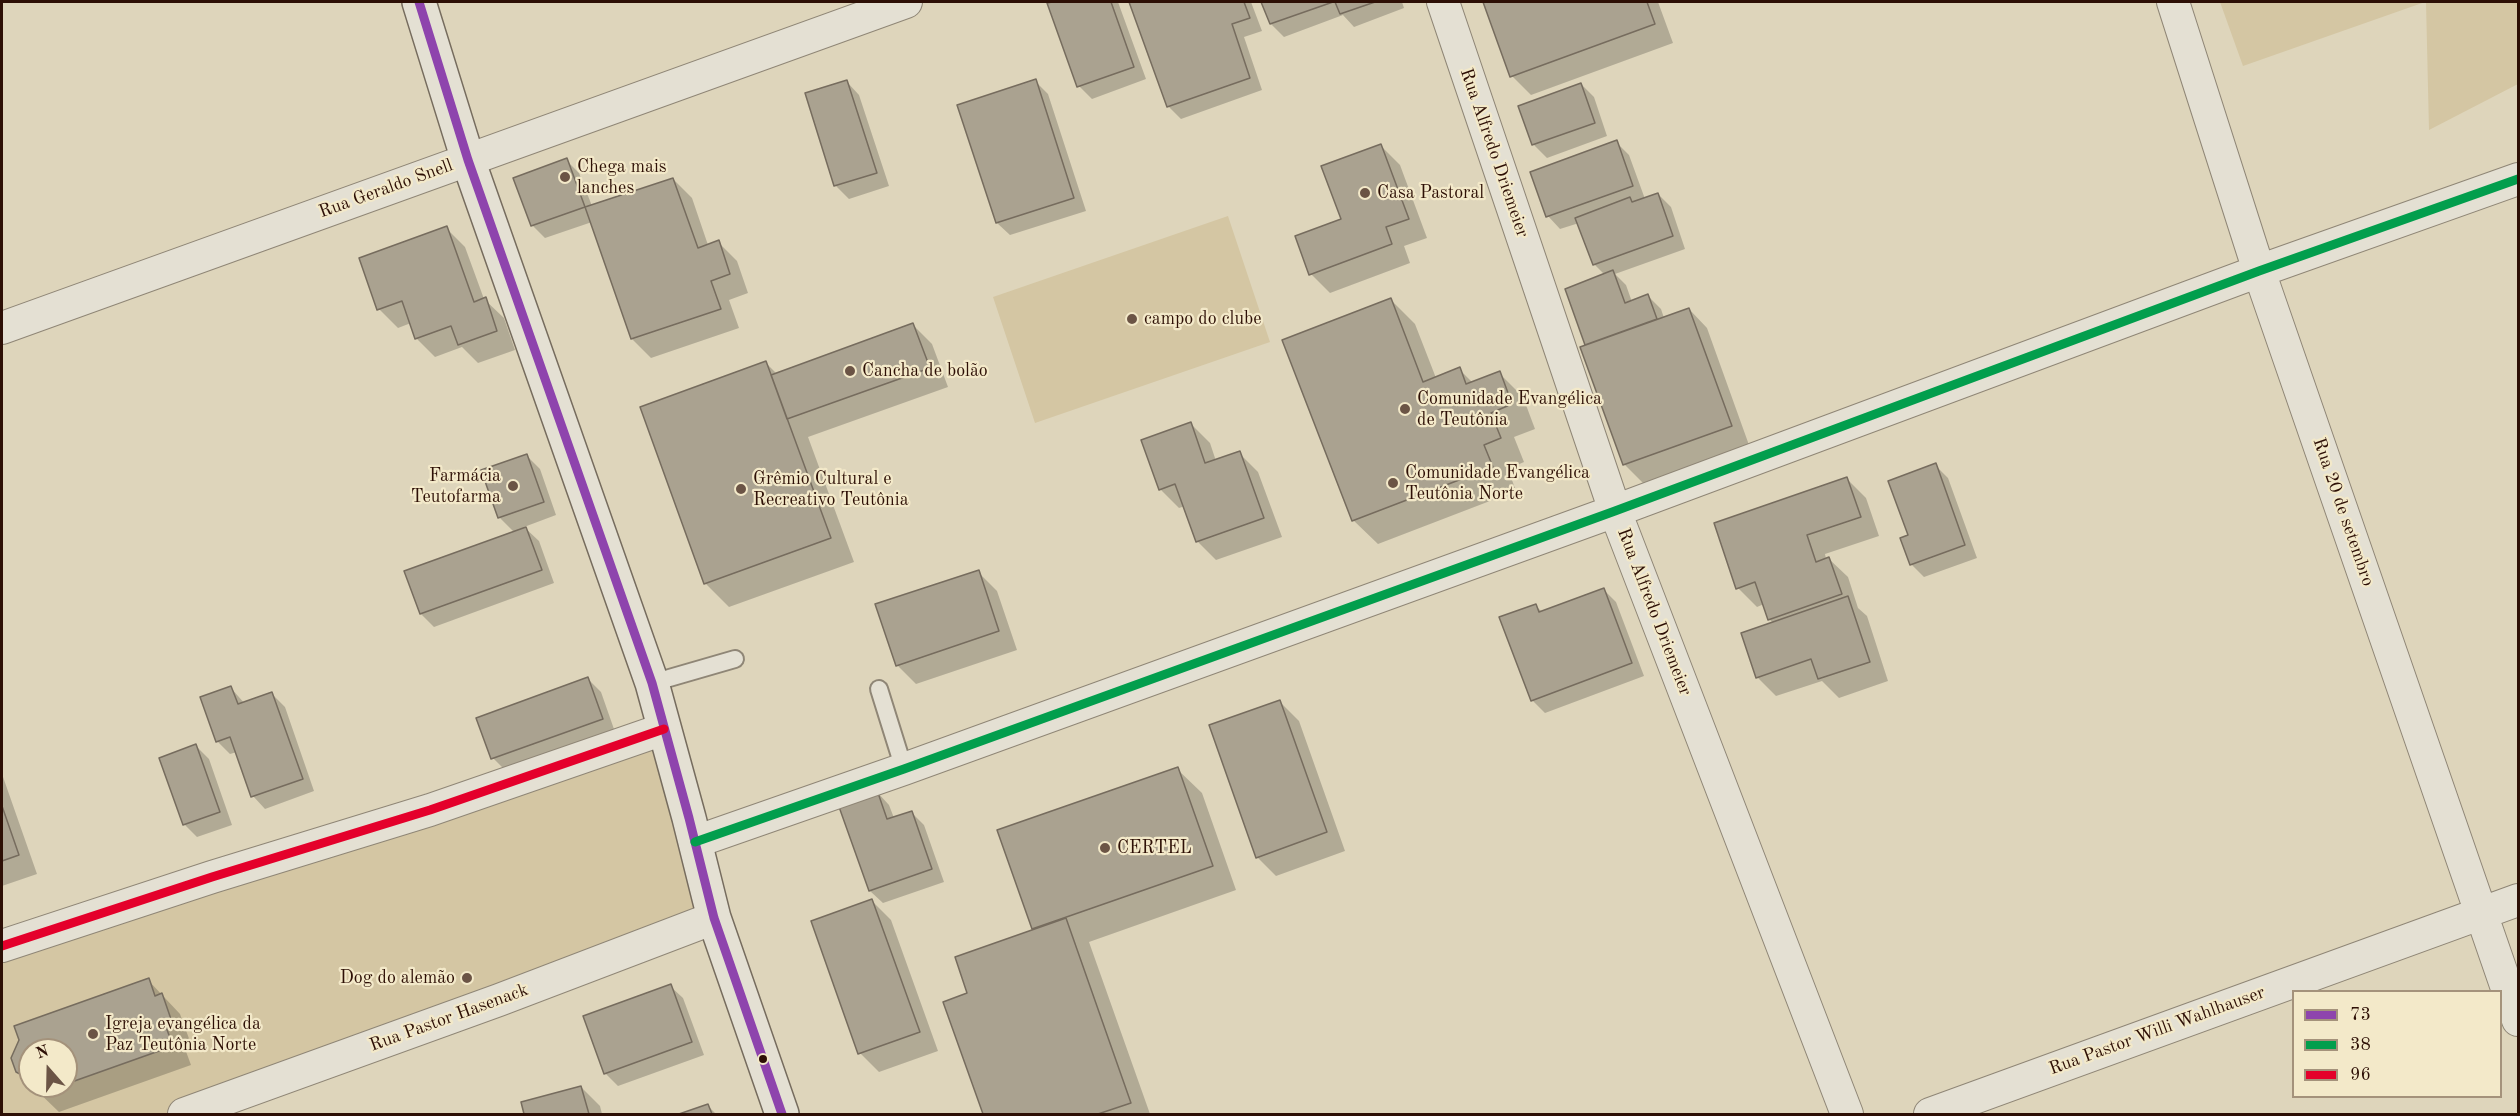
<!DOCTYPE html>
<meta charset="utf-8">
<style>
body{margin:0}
#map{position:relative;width:2520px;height:1116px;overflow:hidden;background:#ded5bb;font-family:"Old Standard TT",serif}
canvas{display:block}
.frame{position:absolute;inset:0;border:3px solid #2d0f05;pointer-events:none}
.legend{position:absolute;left:2292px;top:990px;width:210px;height:108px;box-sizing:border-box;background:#f3e9c9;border:2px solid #a4927b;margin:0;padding:8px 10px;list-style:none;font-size:18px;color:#2d0f05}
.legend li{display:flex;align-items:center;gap:12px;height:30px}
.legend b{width:30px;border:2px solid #a4927b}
.north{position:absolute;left:18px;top:1038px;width:60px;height:60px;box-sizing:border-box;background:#f3e9c9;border:2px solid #a4927b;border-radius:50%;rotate:340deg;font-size:16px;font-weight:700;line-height:24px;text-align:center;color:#2d0f05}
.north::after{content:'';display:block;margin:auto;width:21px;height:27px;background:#6b5445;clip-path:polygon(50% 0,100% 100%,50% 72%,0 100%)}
</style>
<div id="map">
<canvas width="2520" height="1116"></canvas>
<div class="frame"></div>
<ul class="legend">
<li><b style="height:8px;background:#8e44ad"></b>73</li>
<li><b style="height:8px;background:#029e4d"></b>38</li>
<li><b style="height:8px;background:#e4002b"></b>96</li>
</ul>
<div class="north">N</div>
</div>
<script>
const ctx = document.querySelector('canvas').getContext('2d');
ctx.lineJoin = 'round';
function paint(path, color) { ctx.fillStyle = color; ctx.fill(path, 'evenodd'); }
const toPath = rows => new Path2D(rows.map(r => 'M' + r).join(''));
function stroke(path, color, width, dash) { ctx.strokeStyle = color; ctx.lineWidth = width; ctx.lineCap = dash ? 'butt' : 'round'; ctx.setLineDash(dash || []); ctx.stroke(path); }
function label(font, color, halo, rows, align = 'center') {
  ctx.font = font + ' "Old Standard TT",serif'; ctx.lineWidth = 4.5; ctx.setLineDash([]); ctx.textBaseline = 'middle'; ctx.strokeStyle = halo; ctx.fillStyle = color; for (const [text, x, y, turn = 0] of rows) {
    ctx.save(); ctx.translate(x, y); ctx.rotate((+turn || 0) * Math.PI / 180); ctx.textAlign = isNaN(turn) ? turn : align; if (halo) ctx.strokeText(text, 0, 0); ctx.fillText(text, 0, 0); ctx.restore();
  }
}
const green = toPath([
 [2220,2,2425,2,2243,66],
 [2426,2,2518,2,2518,84,2429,130],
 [1228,216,1270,342,1035,423,993,297],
 [664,729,714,918,184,1114,2,1114,2,946],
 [30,1050,66,1050,66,1086,30,1086]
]);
const shadow = toPath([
 [1056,2,1118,2,1146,79,1092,99,1079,86,1049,4],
 [1131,2,1251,2,1262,31,1244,37,1262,90,1181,119,1168,106],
 [1263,2,1402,2,1404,8,1354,27,1343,15,1284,37,1271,24],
 [1485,2,1658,2,1673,43,1531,95,1512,76],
 [1035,81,1048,94,1086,211,1010,235,997,223],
 [847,82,859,95,889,186,849,199,836,186,806,94],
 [1581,84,1594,97,1607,136,1547,158,1534,145,1520,106],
 [1616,142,1629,155,1645,199,1658,194,1671,207,1685,249,1615,274,1626,285,1632,302,1648,296,1661,309,1664,318,1689,309,1707,328,1749,445,1643,483,1624,464,1587,344,1605,275,1594,264,1579,223,1560,229,1548,216,1532,173],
 [1381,146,1400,165,1427,238,1404,246,1410,263,1330,293,1311,274,1343,219],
 [566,160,579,173,592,206,673,179,692,198,708,245,718,242,737,261,748,293,729,300,739,328,651,358,632,339,592,222,545,238,532,225],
 [446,228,465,247,484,299,504,318,515,350,478,363,462,347,435,357,416,338,411,323,398,328,379,309],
 [1391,300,1415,324,1436,378,1459,369,1473,383,1499,373,1523,397,1535,429,1514,437,1524,462,1508,469,1516,491,1378,544,1353,520],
 [913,325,932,344,948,387,808,437,854,562,729,607,705,583,766,363,777,374],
 [1191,424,1210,443,1216,461,1239,453,1258,472,1282,537,1216,560,1197,541,1185,506,1179,508,1160,489],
 [527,456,540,469,556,515,524,527,539,541,554,583,434,627,421,614,406,572,514,532,500,518,483,471],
 [1935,465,1948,478,1977,558,1924,577,1911,564,1910,536],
 [1847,479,1866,498,1879,536,1825,554,1826,559,1829,559,1848,577,1858,608,1867,616,1888,681,1839,698,1822,681,1776,696,1757,677,1773,623,1769,619,1764,604,1757,607,1738,588],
 [978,572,997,591,1017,650,916,684,897,665],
 [1603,589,1616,602,1644,676,1545,713,1532,700,1535,605,1542,612],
 [588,679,601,692,615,732,506,771,493,758],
 [231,688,245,704,272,694,285,707,314,791,265,809,253,796,237,752,230,754,217,741],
 [1280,702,1299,721,1345,851,1276,876,1257,857],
 [196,746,209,759,232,825,197,837,185,825,161,759],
 [1177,769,1202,793,1236,890,1089,942,1150,1114,985,1114,945,1003,969,994,1034,931,999,831],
 [2,774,37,874,2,886],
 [877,792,889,805,894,818,911,812,924,825,944,882,883,903,870,891,840,805],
 [872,901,891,920,938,1051,879,1072,860,1053],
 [148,980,180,1014,191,1044,184,1046,191,1065,59,1112,32,1086,66,1086,66,1050,30,1050,30,1084,17,1071,12,1058],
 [670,986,683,998,704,1055,618,1086,605,1073],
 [581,1087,600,1106,602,1114,526,1114,523,1103],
 [708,1106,716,1114,684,1114]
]);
const building = toPath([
 [1052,2,1111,2,1134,67,1077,87,1047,3,1052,2],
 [1129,2,1244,2,1250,18,1232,24,1250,78,1167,107,1129,2],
 [1261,2,1333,2,1270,24,1261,2],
 [1335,2,1375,2,1340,14,1335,2],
 [1483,2,1647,2,1655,24,1510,77,1483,2],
 [1036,79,1074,198,996,223,957,105,1036,79],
 [847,80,877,173,834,186,805,93,847,80],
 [1581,83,1595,123,1532,145,1518,106,1581,83],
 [1617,140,1633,186,1546,217,1530,172,1617,140],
 [1381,144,1409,219,1386,227,1392,244,1309,275,1295,236,1341,219,1321,166,1381,144],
 [567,158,585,207,531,226,513,178,567,158],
 [673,178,698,248,719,240,730,274,711,281,721,309,631,339,585,207,673,178],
 [1658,193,1673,236,1593,265,1575,218,1630,197,1632,202,1658,193],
 [447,226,474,302,486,297,497,331,458,345,451,326,415,339,402,301,377,310,359,258,447,226],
 [1613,270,1625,303,1648,294,1657,319,1585,345,1565,289,1613,270],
 [1391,298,1423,382,1460,367,1466,384,1500,371,1512,404,1491,413,1501,438,1484,445,1493,467,1352,521,1282,340,1391,298],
 [1689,308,1732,426,1623,465,1580,347,1689,308],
 [913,323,930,368,787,419,771,375,913,323],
 [766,361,831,538,704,584,640,407,766,361],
 [1191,422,1205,463,1240,451,1264,518,1196,542,1175,484,1159,490,1141,440,1191,422],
 [527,454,544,502,498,518,481,470,527,454],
 [1936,463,1965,545,1910,565,1900,538,1908,535,1888,481,1936,463],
 [1847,477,1861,517,1807,535,1816,562,1829,557,1842,594,1768,620,1755,582,1736,589,1714,523,1847,477],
 [526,527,542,570,420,614,404,571,526,527],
 [979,570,999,631,896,666,875,604,979,570],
 [1604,588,1632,663,1531,701,1499,617,1536,604,1539,612,1604,588],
 [1848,596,1870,662,1818,679,1811,659,1756,678,1741,633,1848,596],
 [588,677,603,719,491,759,476,718,588,677],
 [231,686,238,704,272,692,303,779,251,797,230,737,216,742,200,697,231,686],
 [1280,700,1327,832,1256,858,1209,725,1280,700],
 [196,744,220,812,183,825,159,758,196,744],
 [1178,767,1213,866,1032,929,997,830,1178,767],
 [877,790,887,819,912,811,932,869,869,891,838,804,877,790],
 [2,806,19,855,2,861,2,806],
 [872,899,920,1032,858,1054,811,921,872,899],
 [1066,918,1131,1103,1098,1114,983,1114,943,1002,967,993,955,957,1066,918],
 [149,978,155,996,162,993,173,1025,166,1027,173,1046,66,1084,66,1050,30,1050,30,1079,16,1072,11,1058,19,1040,14,1026,149,978],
 [671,984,692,1042,604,1074,583,1016,671,984],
 [36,1086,61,1086,39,1094,36,1086],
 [581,1086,589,1114,524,1114,521,1102,581,1086],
 [708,1104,712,1114,679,1114,708,1104]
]);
const lane = toPath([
 [652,683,735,659],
 [879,689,904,769]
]);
const street = toPath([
 [1443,2,1615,511,1847,1114],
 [2173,2,2259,271,2518,1020],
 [2,328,906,2],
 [695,842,904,769,1615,511,2259,271,2518,179],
 [2,946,212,877,430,810,664,729],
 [184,1114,499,1000,714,918],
 [1930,1114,2518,900]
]);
const secondary = toPath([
 [419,2,468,160,652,683,689,818,714,918,782,1114]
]);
const bus1 = toPath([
 [419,2,468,160,652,683,689,818,714,918,782,1114]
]);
const bus2 = toPath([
 [695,842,904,769,1615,511,2259,271,2518,179]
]);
const bus3 = toPath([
 [2,946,212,877,430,810,664,729]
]);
const markers = [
 [565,177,6,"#6b5445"],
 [1365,193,6,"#6b5445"],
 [1132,319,6,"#6b5445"],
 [850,371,6,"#6b5445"],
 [1405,409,6,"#6b5445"],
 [1393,483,6,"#6b5445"],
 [513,486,6,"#6b5445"],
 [741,489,6,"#6b5445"],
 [1105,848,6,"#6b5445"],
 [467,978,6,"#6b5445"],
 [93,1034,6,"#6b5445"],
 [763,1059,5,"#2d0f05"]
];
const streetNames = [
 ["Rua Alfredo Driemeier",1494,153,71],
 ["Rua Geraldo Snell",386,189,-20],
 ["Rua 20 de setembro",2343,512,71],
 ["Rua Alfredo Driemeier",1654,612,69],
 ["Rua Pastor Hasenack",449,1018,-20],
 ["Rua Pastor Willi Wahlhauser",2157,1031,-20]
];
const poiNames = [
 ["Chega mais",577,167],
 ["lanches",577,188],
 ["Casa Pastoral",1377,193],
 ["campo do clube",1144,319],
 ["Cancha de bolão",862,371],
 ["Comunidade Evangélica",1417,399],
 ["de Teutônia",1417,420],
 ["Comunidade Evangélica",1405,473],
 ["Teutônia Norte",1405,494],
 ["Farmácia",501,476,"right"],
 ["Teutofarma",501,497,"right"],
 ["Grêmio Cultural e",753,479],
 ["Recreativo Teutônia",753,500],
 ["CERTEL",1117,848],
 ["Dog do alemão",455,978,"right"],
 ["Igreja evangélica da",105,1024],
 ["Paz Teutônia Norte",105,1045]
];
paint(green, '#d4c6a3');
paint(shadow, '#0003');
paint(building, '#aaa290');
stroke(building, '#766c5e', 1.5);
stroke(lane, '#8f8676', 20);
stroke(street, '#8f8676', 34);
stroke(secondary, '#766c5e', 36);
stroke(lane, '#e4e0d3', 16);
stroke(street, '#e4e0d3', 32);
stroke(secondary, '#e4e0d3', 33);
stroke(bus1, '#8e44ad', 9);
stroke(bus2, '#029e4d', 9);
stroke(bus3, '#e4002b', 9);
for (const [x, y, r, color] of markers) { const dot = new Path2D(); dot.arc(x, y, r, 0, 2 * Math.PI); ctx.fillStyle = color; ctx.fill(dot); stroke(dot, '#f3e9c9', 2); }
label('18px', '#2d0f05', '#f3e9c9', streetNames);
label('18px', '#2d0f05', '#f3e9c9', poiNames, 'left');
</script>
